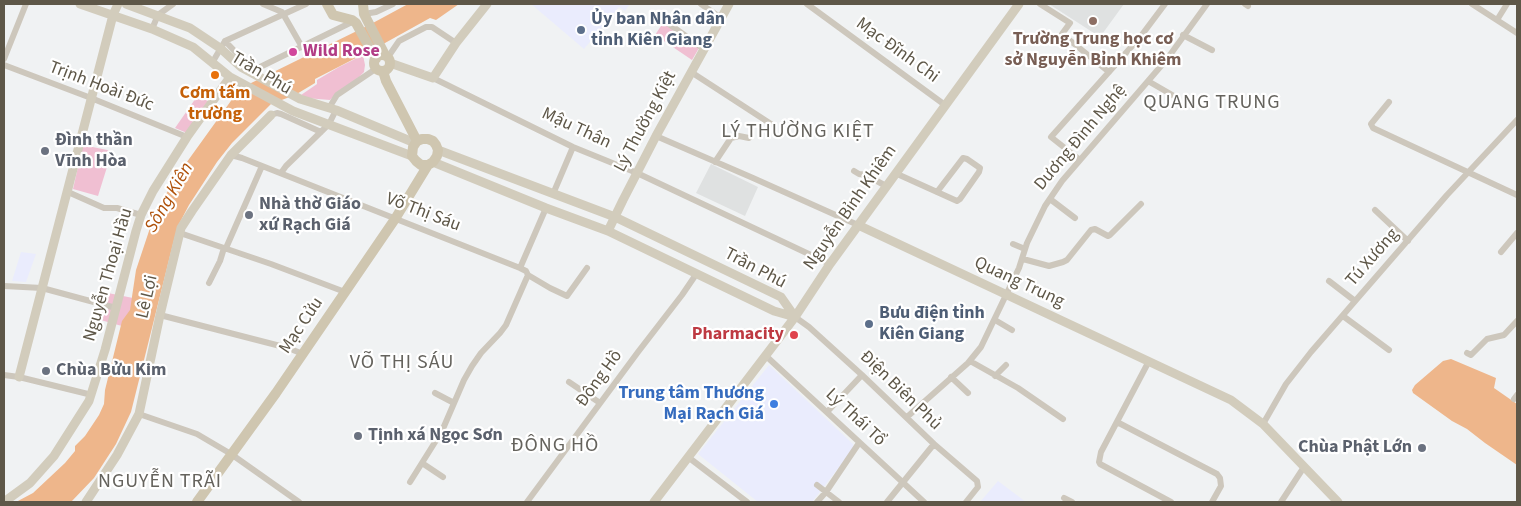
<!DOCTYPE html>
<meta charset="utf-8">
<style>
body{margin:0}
#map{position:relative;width:1521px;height:506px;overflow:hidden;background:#f0f2f3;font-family:"Source Sans 3",sans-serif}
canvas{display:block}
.frame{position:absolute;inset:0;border:5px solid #5e5748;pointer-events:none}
</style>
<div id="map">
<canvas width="1521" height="506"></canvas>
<div class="frame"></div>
</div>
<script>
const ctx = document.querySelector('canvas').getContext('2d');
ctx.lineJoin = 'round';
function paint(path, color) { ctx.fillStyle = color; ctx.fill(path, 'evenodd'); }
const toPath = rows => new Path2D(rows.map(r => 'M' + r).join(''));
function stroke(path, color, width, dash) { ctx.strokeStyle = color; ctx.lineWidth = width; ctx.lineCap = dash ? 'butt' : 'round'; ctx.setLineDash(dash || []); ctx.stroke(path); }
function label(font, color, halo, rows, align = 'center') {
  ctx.font = font + ' "Source Sans 3",sans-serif'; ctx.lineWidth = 4.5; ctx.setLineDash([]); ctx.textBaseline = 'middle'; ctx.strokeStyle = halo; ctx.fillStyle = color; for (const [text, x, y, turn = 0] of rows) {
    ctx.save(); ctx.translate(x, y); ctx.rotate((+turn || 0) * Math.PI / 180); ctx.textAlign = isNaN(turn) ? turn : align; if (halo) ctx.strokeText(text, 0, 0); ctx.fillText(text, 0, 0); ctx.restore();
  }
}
const commercial = toPath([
 [531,4,630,4,625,11,619,7,584,49],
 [21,252,36,254,26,282,12,281],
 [769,365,853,444,854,448,812,502,758,502,698,454],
 [998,481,1026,502,980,502]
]);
const education = toPath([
 [1049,4,1124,4,1100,37],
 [711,164,758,187,745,216,696,193]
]);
const green = toPath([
 [663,23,699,48,692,60,655,35],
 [363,55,365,65,364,72,354,82,340,90,330,100,306,98,301,95,317,84,317,80,339,67],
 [198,95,208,101,187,133,175,128],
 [83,145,112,151,98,196,73,189],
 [103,292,138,299,129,328,97,319]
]);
const water = toPath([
 [408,4,459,4,436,20,430,18,385,43,315,79,315,83,295,95,271,104,232,143,217,162,189,205,178,226,174,240,131,412,116,444,94,478,71,502,16,502,33,493,65,463,75,451,75,446,85,436,99,415,104,404,105,390,122,321,130,310,136,270,153,219,163,199,179,173,233,98,241,88,371,24],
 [1451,359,1496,378,1494,388,1517,404,1517,465,1485,443,1467,429,1452,421,1413,393,1412,390,1415,385,1443,361]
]);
const street = toPath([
 [263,4,282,12,302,47],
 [701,4,721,18],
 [807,4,945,105],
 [1040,4,1070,23,1062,34,1109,72],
 [1245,4,1248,6],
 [1472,4,1517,33],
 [364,14,376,12,393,4],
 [662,19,704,49],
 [1497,20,1507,4],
 [152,29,158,15,173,4],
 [1183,35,1212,50],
 [225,41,247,64,256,69,354,21],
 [388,57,399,41,426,27,432,27,456,43],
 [4,59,26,4],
 [212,63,225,41,306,4],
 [4,65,91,98,187,137],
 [691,72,771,124],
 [433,78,573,147,637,173,830,264],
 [1148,81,1174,96],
 [1389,102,1371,124,1373,128,1517,195],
 [329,108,337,95,377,68],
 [271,115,277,113,281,114,321,132],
 [656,136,753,178,858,225],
 [231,155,242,158,520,268,526,271,528,275,550,288,567,296,587,268],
 [1080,160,1051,137,1141,36,1165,4],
 [715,162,731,138,739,136,749,138],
 [854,171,859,174,866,175,886,186],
 [281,173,286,166,329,124,336,110],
 [895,173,957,201,960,199,979,172,980,168,967,159,963,158,937,192],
 [68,192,104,208,117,208,141,215],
 [553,194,573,147],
 [1050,199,1075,218],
 [1375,210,1408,241],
 [180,233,271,264,345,292],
 [1013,244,1025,249],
 [226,248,262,166],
 [1501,252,1517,233],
 [1023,259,1049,266,1063,262,1067,260,1091,230,1095,229,1108,236,1110,235,1141,204],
 [520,268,546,208],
 [1329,281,1355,301],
 [209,283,220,261,224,248],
 [4,286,42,288,116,308],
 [160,315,288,348,303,354],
 [1343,316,1389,350],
 [795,317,809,327,862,375,934,444,977,481,978,487,966,502],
 [995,320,1012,330],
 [1467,353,1471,355,1487,339,1504,335,1517,321],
 [766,356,924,502],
 [970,361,1018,388,1063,419],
 [1149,361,1101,452,1099,462,1100,464,1171,502],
 [4,375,19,377,92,395],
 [995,376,1006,365],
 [951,377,968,393],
 [569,382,600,403],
 [435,393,454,403],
 [1514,399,1517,395],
 [827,412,862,375],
 [139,414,197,434,231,454,299,502],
 [907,417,968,363,981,347,1019,268,1027,243,1045,206,1062,181,1167,59,1207,4],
 [1117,422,1217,474,1220,478,1221,486,1212,502],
 [1263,424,1286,384,1311,352,1447,195,1517,120],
 [688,457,747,502],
 [422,463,443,477],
 [410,482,442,431,464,380,472,366,481,353,500,333,506,325,528,275],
 [817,485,839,502],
 [1064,498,1072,502],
 [527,502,638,352,682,295,697,273],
 [817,502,826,492,859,443],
 [887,502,934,444],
 [1281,502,1304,467]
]);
const secondary = toPath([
 [80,4,152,29,193,47,230,77,293,111,412,156],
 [126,4,190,28,220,48,241,67,300,99,336,110,415,143],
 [390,63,433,78,456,43,487,4],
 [438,150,615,217,781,297,795,317],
 [433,162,546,208,608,231,774,311,795,317],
 [858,225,1231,400,1263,424,1338,502],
 [608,231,623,200,656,136,729,4],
 [19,377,113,15,118,4],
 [4,502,30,483,54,456,89,401,105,350,136,231,141,215,153,191,187,137,230,77],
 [86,502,117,455,139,414,160,315,181,228,192,211,231,155,271,115],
 [654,502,795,317,830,264,1019,4]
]);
const primary = toPath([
 [327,4,333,15,352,20,356,23,376,59],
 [363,4,364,14,385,55],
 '374 63a8 8 0 1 1 16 0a8 8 0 1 1-16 0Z',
 [383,71,386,81,417,141],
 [417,141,413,147,412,156,416,161,421,165,428,165],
 [197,502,276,393,395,219,428,165,433,162,437,156,438,150,436,145,433,141,428,139,422,139,417,141]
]);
const markers = [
 [1093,21,5,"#8d6e63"],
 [581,30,5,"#5c6f8a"],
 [293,52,5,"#d1479c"],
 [215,75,5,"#e8710a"],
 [45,151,5,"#6b7280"],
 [249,215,5,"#6b7280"],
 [869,324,5,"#5c6f8a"],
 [794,335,5,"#e0444e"],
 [46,371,5,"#6b7280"],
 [774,404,5,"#3f7fe0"],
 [358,436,5,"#6b7280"],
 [1422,448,5,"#6b7280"]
];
const serviceNames = [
 ["Ủy ban Nhân dân",591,20],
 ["tỉnh Kiên Giang",591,41],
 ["Bưu điện tỉnh",879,314],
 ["Kiên Giang",879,335]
];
const educationNames = [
 ["Trường Trung học cơ",1093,40],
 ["sở Nguyễn Bỉnh Khiêm",1093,61]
];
const streetNames = [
 ["Mạc Đĩnh Chi",897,51,36],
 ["Trần Phú",261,74,31],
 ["Trịnh Hoài Đức",101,87,21],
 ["Lý Thường Kiệt",646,122,-62],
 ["Mậu Thân",576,129,25],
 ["Dương Đình Nghệ",1081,138,-50],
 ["Nguyễn Bỉnh Khiêm",851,208,-55],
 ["Võ Thị Sáu",423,213,21],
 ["Tú Xương",1373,258,-49],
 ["Trần Phú",755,269,28],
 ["Nguyễn Thoại Hầu",109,275,-74],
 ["Quang Trung",1019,283,25],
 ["Lê Lợi",148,297,-77],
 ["Mạc Cửu",302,326,-56],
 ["Đông Hồ",600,379,-54],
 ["Điện Biên Phủ",900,391,44],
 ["Lý Thái Tổ",855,418,43]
];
const hotelNames = [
 ["Wild Rose",303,52]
];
const foodNames = [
 ["Cơm tấm",215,94],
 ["trường",215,115]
];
const worshipNames = [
 ["Đình thần",55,141],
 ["Vĩnh Hòa",55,162],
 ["Nhà thờ Giáo",259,205],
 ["xứ Rạch Giá",259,226],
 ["Chùa Bửu Kim",56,371],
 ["Tịnh xá Ngọc Sơn",368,436],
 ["Chùa Phật Lớn",1412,448,"right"]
];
const healthNames = [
 ["Pharmacity",784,335]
];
const shopNames = [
 ["Trung tâm Thương",764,394],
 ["Mại Rạch Giá",764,415]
];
const waterNames = [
 ["Sông Kiên",170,198,-60]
];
const quarterNames = [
 ["QUANG TRUNG",1212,104],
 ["LÝ THƯỜNG KIỆT",798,133],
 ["VÕ THỊ SÁU",402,364],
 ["ĐÔNG HỒ",555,447],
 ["NGUYỄN TRÃI",160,483]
];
paint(commercial, '#eaecfd');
paint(education, '#dfe1e1');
paint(green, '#f0bfd2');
paint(water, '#eeb68b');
stroke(street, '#cdc7bc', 6);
stroke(secondary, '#d2ccbc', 9);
stroke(primary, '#cfc6b0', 10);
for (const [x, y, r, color] of markers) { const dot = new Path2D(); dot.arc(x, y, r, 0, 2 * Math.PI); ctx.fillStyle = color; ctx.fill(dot); stroke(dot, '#fff', 2); }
label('bold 18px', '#4e5e75', '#fff', serviceNames, 'left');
label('bold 18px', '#785e54', '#fff', educationNames);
label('18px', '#5e5748', '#fff', streetNames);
label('bold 18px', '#b23c85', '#fff', hotelNames, 'left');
label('bold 18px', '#c56008', '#fff', foodNames);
label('bold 18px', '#5b616d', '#fff', worshipNames, 'left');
label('bold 18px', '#be3a42', '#fff', healthNames, 'right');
label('bold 18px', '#366cbe', '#fff', shopNames, 'right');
label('italic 19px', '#af510a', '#fff', waterNames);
ctx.letterSpacing = '1px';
label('20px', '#65635d', '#fff', quarterNames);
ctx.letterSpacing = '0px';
</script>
